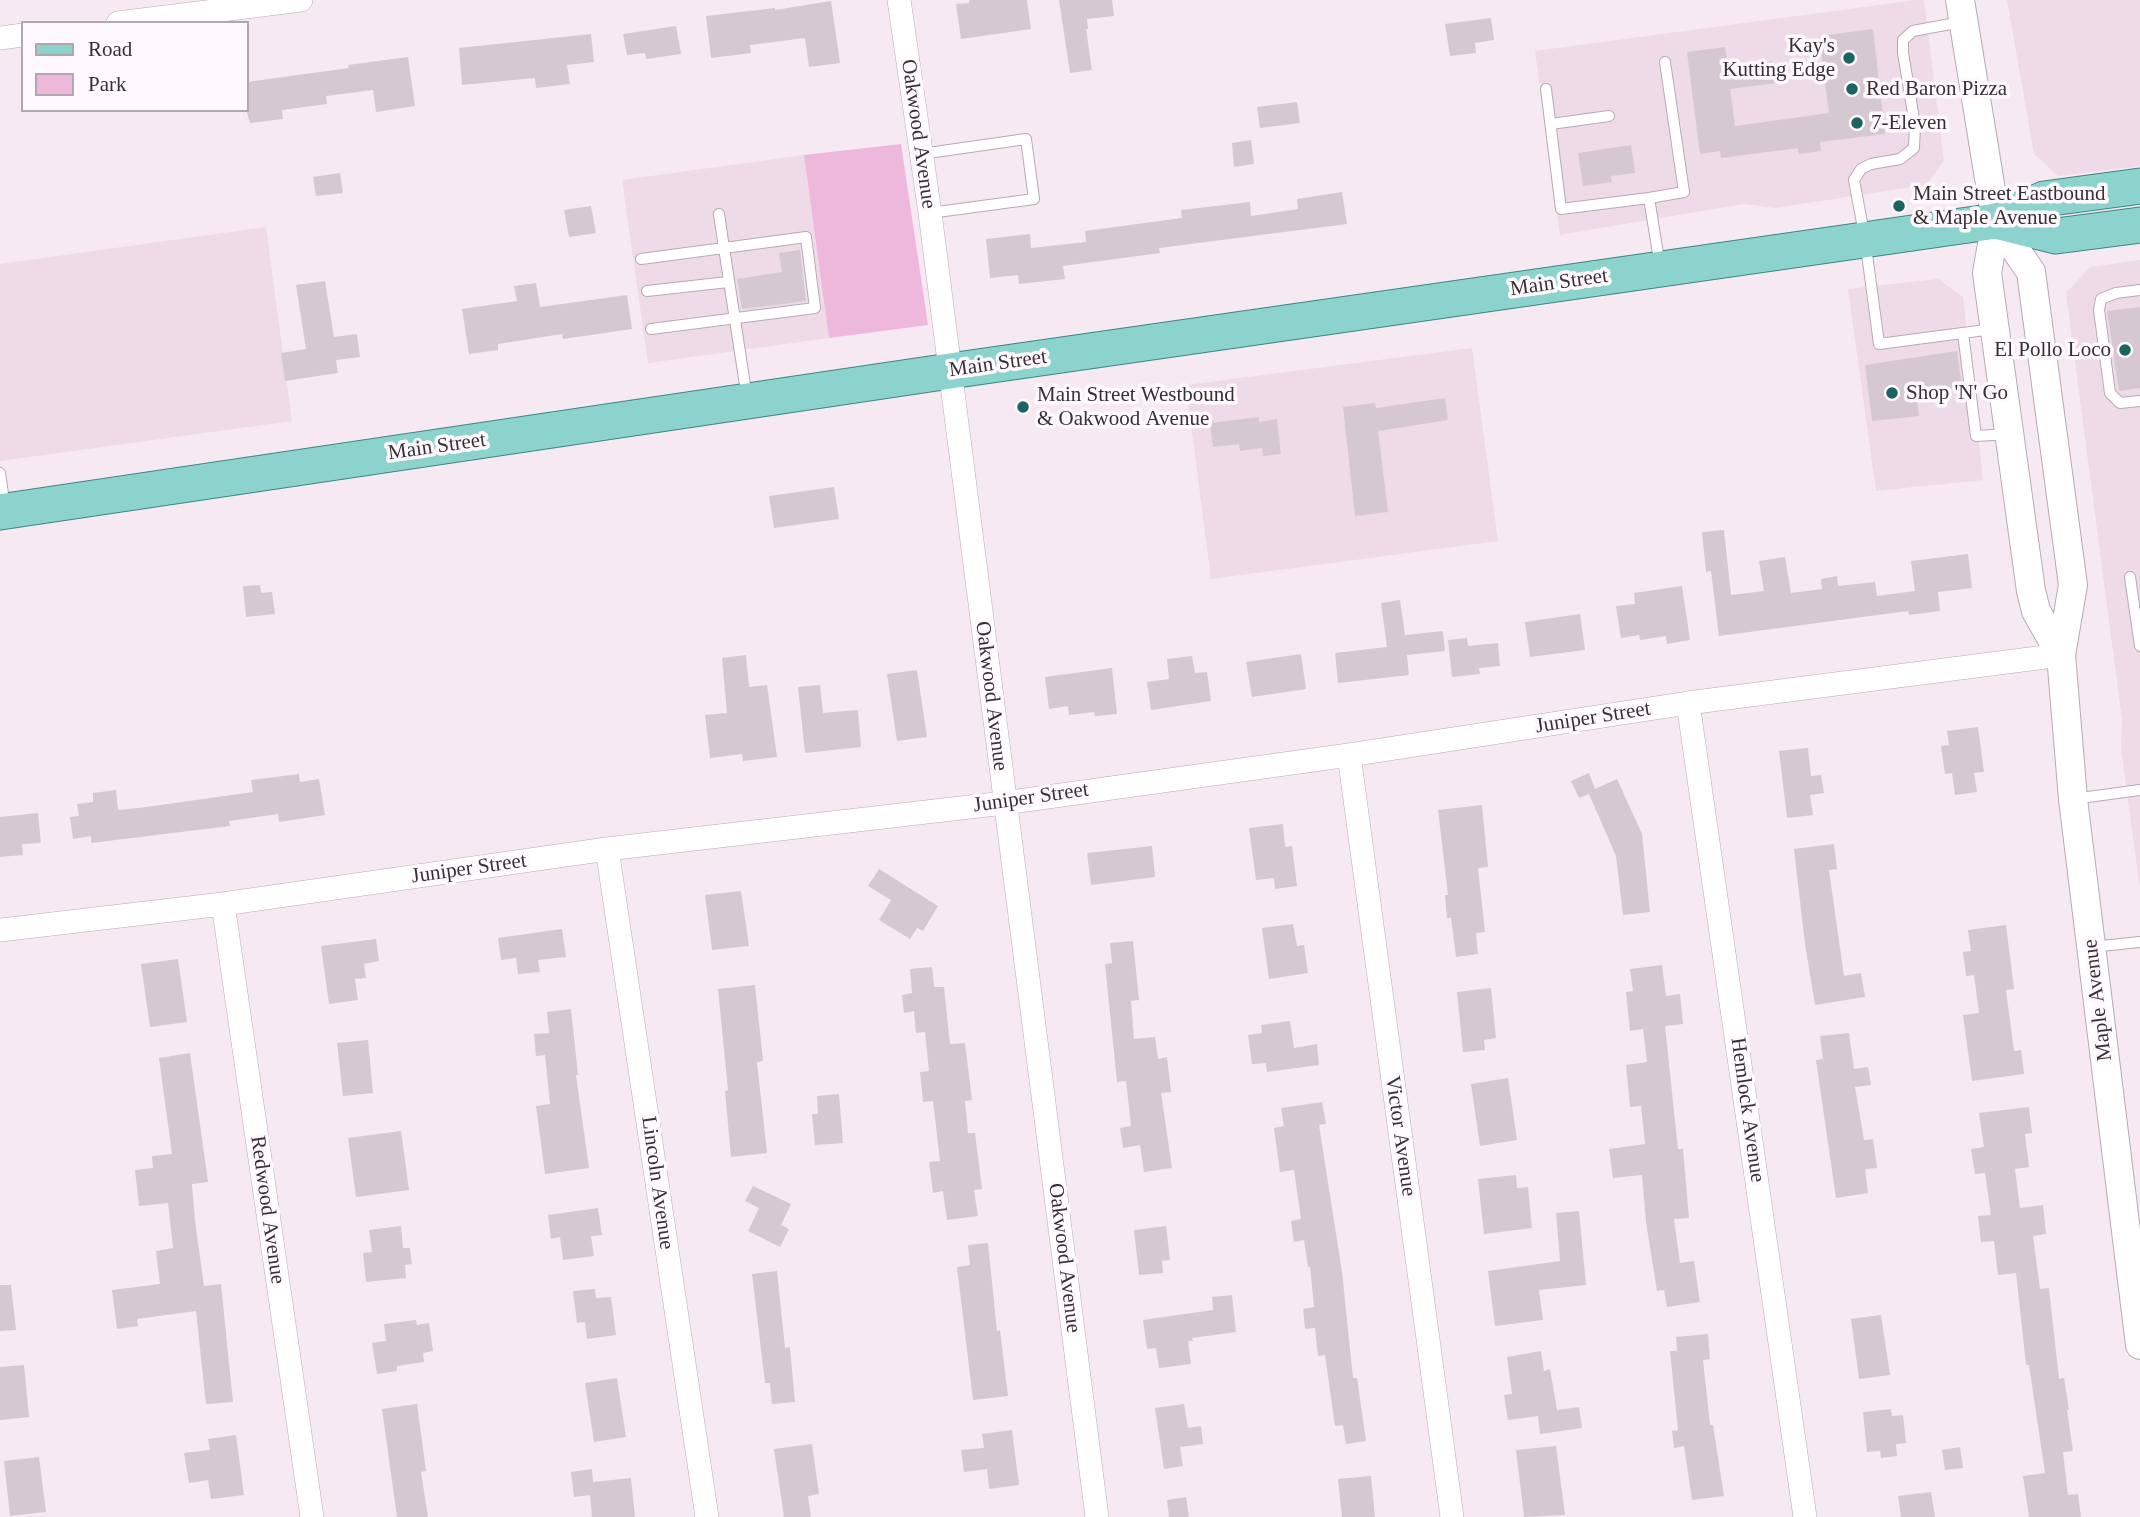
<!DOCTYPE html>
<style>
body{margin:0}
#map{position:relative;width:2140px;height:1517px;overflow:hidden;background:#f7e9f2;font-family:"Times New Roman",serif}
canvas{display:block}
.legend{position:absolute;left:21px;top:21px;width:228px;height:91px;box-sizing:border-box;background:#fff9fd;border:2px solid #afa9ad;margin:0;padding:9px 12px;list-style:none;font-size:21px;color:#363134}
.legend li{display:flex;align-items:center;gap:14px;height:35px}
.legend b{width:35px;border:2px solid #afa9ad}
</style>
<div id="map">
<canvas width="2140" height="1517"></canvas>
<ul class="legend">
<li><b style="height:9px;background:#8cd3cd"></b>Road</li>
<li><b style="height:19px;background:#eeb7dc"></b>Park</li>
</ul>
</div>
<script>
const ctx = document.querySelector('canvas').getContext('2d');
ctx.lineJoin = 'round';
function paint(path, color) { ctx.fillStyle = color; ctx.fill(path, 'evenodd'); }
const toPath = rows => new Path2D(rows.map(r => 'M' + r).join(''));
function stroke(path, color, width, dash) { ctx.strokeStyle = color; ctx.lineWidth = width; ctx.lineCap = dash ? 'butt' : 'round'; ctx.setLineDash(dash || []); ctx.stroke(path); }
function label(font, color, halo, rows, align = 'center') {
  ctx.font = font + ' "Times New Roman",serif'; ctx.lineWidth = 7; ctx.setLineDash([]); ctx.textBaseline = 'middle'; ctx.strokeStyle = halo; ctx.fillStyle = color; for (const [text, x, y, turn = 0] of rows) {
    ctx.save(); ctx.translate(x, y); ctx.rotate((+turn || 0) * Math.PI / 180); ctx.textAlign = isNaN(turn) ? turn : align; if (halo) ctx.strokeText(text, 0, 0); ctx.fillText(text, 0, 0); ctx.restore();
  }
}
const built = toPath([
 [1916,0,1924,0,1944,161,1926,185,1775,208,1744,204,1560,235,1535,51],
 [2007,0,2140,0,2140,166,2058,176,2034,154],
 [804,155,829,338,648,363,622,180],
 [266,227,292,421,0,461,0,264],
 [2140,260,2140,888,2121,749,2122,720,2066,293,2090,267],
 [1938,279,1963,297,1983,480,1876,491,1848,289],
 [1472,348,1498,541,1211,579,1186,385]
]);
const green = toPath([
 [901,144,928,325,829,338,804,155]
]);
const building = toPath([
 [969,0,1027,0,1031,29,961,39,956,4,969,3],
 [1059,0,1112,0,1114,16,1087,19,1088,29,1086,29,1092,70,1070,73],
 [831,1,840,63,809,67,805,38,750,45,751,53,711,58,706,16,775,8,775,10],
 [1491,18,1494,40,1475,43,1476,53,1450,56,1445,24],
 [676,26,681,54,646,59,645,53,627,55,623,34],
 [1873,29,1885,134,1820,142,1821,151,1799,154,1798,148,1721,158,1720,151,1700,154,1687,52,1725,47,1728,68,1773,61,1776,83,1730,89,1735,126,1829,113,1819,36],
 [591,34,594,62,567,65,570,84,536,88,535,78,462,85,459,48],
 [408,57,415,106,376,112,373,90,326,96,327,104,282,110,283,119,250,123,247,113,247,82,349,68,348,65],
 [1297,102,1300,123,1260,128,1257,107],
 [1251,140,1254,164,1234,167,1232,143],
 [1631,145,1635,173,1611,176,1612,182,1583,186,1578,153],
 [340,173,343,193,316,196,313,177],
 [1342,192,1347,224,1159,248,1160,253,1063,266,1065,279,1019,284,1018,275,990,278,986,239,1030,234,1031,248,1086,242,1085,231,1182,218,1181,210,1250,202,1251,216,1298,209,1297,199],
 [591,206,596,233,569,237,564,210],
 [800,250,806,301,742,309,737,279,782,272,779,253],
 [325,281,334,337,357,334,360,357,336,360,338,373,285,381,281,353,306,349,296,285],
 [536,283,540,307,627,295,632,329,563,339,562,334,498,344,498,350,469,354,462,309,517,301,514,286],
 [2140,307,2140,388,2119,391,2107,311],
 [1957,351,1962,387,1916,392,1919,416,1872,421,1865,365],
 [1445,398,1448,420,1378,431,1388,512,1355,516,1343,407,1375,403,1376,408],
 [1259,417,1259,422,1277,419,1281,454,1263,456,1262,448,1240,451,1239,444,1213,447,1210,423],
 [834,487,839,519,774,528,769,496],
 [1724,530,1731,595,1764,591,1759,561,1785,557,1791,593,1822,589,1821,579,1837,576,1838,586,1875,582,1877,596,1915,591,1911,561,1968,554,1972,588,1938,592,1940,611,1909,615,1908,611,1719,636,1711,571,1706,572,1702,532],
 [260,585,261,593,272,592,275,614,246,617,243,586],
 [1682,586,1690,640,1667,644,1666,636,1640,640,1639,635,1621,638,1616,606,1635,604,1634,593],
 [1400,600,1405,635,1443,631,1445,651,1407,655,1409,675,1338,683,1335,653,1387,647,1381,603],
 [1580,614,1585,650,1530,657,1525,622],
 [1467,638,1468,646,1498,643,1500,666,1479,668,1480,674,1452,677,1448,640],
 [1301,654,1306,689,1252,697,1246,662],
 [746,655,749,687,767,685,777,757,743,761,742,754,710,758,705,715,727,713,722,658],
 [1192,656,1195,673,1207,672,1211,701,1151,710,1147,682,1169,679,1167,659],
 [1112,668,1117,714,1095,716,1094,712,1069,715,1068,706,1049,709,1045,677],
 [917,670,927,737,897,741,887,674],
 [820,685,823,713,858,710,861,747,805,753,798,687],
 [1978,727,1984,772,1974,773,1977,792,1955,795,1952,773,1945,774,1941,746,1949,745,1947,731],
 [1808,748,1811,776,1821,775,1824,793,1810,795,1813,815,1787,818,1779,751],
 [1589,773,1595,789,1617,779,1642,834,1650,912,1623,915,1616,856,1589,794,1579,798,1571,781],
 [299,774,300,782,319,779,325,815,279,822,278,814,229,821,230,826,91,843,91,836,73,839,70,817,79,816,77,804,93,802,93,793,116,790,118,810,139,808,253,792,251,780],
 [1482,805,1488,867,1478,868,1485,932,1476,933,1478,954,1456,957,1451,918,1447,918,1445,895,1448,895,1438,810],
 [38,813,41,843,22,844,23,855,0,857,0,817],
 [1283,824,1285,847,1292,846,1297,886,1275,889,1274,878,1256,880,1249,828],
 [1834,844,1837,869,1829,870,1844,976,1861,973,1865,997,1815,1005,1805,944,1794,849],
 [1152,846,1155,877,1091,885,1087,853],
 [879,869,938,906,923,931,917,928,910,939,879,920,891,900,868,886],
 [741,891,749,946,712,950,705,895],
 [1293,924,1297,946,1304,945,1308,973,1269,979,1262,928],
 [2006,925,2014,989,2006,990,2014,1051,2021,1050,2024,1074,1972,1081,1963,1015,1979,1013,1974,975,1966,976,1963,952,1971,951,1968,930],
 [562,929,566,957,538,960,540,972,518,974,516,958,501,960,498,938],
 [376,939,379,961,364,964,366,978,355,979,358,1000,329,1004,321,946],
 [1133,941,1139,1000,1131,1001,1134,1039,1155,1037,1158,1059,1167,1057,1171,1092,1161,1093,1172,1168,1144,1172,1140,1145,1123,1148,1120,1128,1131,1126,1126,1081,1117,1082,1105,964,1112,963,1110,943],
 [178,959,187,1022,150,1027,141,964],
 [1662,965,1666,996,1680,994,1683,1024,1665,1026,1678,1149,1683,1149,1689,1218,1674,1219,1680,1263,1694,1261,1700,1302,1667,1307,1664,1290,1657,1291,1646,1222,1642,1175,1613,1178,1609,1149,1645,1144,1641,1106,1630,1107,1626,1065,1647,1062,1643,1029,1630,1031,1626,992,1633,991,1630,969],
 [932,967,934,987,944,987,950,1044,965,1043,972,1100,965,1101,968,1133,975,1133,982,1189,974,1190,978,1216,947,1220,943,1191,933,1193,929,1162,940,1161,933,1101,923,1102,920,1072,929,1071,925,1032,916,1033,914,1011,904,1013,902,995,912,993,910,969],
 [755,985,763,1061,757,1062,767,1153,731,1157,725,1091,728,1090,718,989],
 [1491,988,1496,1038,1484,1040,1485,1050,1463,1052,1457,992],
 [571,1009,578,1075,576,1075,589,1168,545,1174,536,1106,550,1104,545,1055,536,1056,534,1034,549,1033,547,1012],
 [1290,1021,1294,1048,1317,1044,1319,1065,1267,1072,1266,1063,1252,1064,1248,1035,1262,1033,1261,1025],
 [1849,1033,1854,1069,1868,1067,1871,1085,1855,1087,1864,1140,1873,1139,1877,1168,1865,1169,1868,1193,1836,1198,1816,1060,1823,1059,1820,1036],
 [368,1040,373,1093,343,1096,337,1043],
 [190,1053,208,1182,192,1184,195,1221,204,1286,221,1284,233,1402,206,1404,196,1311,137,1319,138,1326,117,1329,112,1290,160,1284,156,1251,173,1248,168,1203,139,1206,135,1170,153,1168,152,1156,172,1154,159,1058],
 [1508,1078,1517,1140,1480,1146,1471,1084],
 [839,1094,843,1143,815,1145,812,1114,818,1114,817,1096],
 [1322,1102,1326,1124,1319,1125,1342,1272,1353,1378,1357,1378,1366,1441,1346,1444,1343,1425,1335,1426,1325,1355,1318,1356,1315,1328,1305,1329,1303,1309,1314,1307,1310,1267,1308,1267,1304,1240,1294,1242,1291,1221,1301,1219,1294,1170,1280,1172,1274,1128,1284,1126,1281,1108],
 [2029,1107,2032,1133,2025,1134,2029,1167,2015,1169,2020,1208,2043,1205,2046,1234,2033,1236,2040,1289,2049,1288,2059,1379,2064,1378,2069,1410,2067,1410,2073,1451,2063,1452,2068,1495,2078,1494,2081,1517,2029,1517,2023,1476,2045,1473,2029,1365,2026,1365,2016,1273,1998,1275,1994,1241,1981,1242,1978,1216,1991,1215,1985,1173,1975,1174,1971,1149,1984,1147,1979,1113],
 [401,1131,409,1190,356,1197,348,1138],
 [1516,1175,1517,1188,1528,1187,1532,1228,1484,1234,1478,1179],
 [753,1186,791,1204,781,1225,789,1229,780,1247,748,1231,759,1208,745,1201],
 [598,1208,602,1235,591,1236,594,1256,563,1260,560,1237,551,1239,548,1215],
 [1579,1211,1586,1285,1539,1290,1543,1320,1495,1326,1488,1271,1560,1261,1556,1213],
 [401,1226,403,1248,410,1248,412,1264,405,1265,406,1278,366,1282,363,1253,372,1252,369,1230],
 [1166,1226,1170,1260,1162,1261,1163,1273,1139,1275,1134,1230],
 [988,1243,997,1331,1000,1330,1008,1396,973,1400,957,1267,970,1265,968,1245],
 [777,1271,785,1348,790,1347,795,1402,772,1404,770,1383,765,1383,752,1274],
 [0,1285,11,1285,16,1330,0,1331],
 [595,1289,596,1298,611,1297,616,1335,587,1339,585,1322,577,1323,573,1291],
 [1232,1295,1236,1332,1192,1338,1193,1341,1188,1341,1191,1364,1159,1368,1156,1348,1147,1349,1143,1320,1213,1310,1212,1297],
 [1881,1315,1890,1375,1859,1379,1851,1319],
 [416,1320,417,1325,429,1323,433,1351,423,1353,424,1362,397,1366,397,1371,377,1374,372,1343,386,1341,384,1324],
 [1708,1334,1710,1359,1703,1360,1710,1425,1713,1425,1724,1496,1692,1500,1684,1446,1674,1448,1672,1431,1678,1430,1670,1351,1677,1351,1676,1337],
 [1541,1351,1544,1371,1550,1369,1557,1410,1579,1407,1582,1428,1540,1434,1538,1416,1508,1420,1504,1395,1512,1394,1507,1357],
 [24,1365,29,1417,0,1420,0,1367],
 [617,1378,626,1437,594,1442,585,1383],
 [417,1404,426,1471,421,1472,428,1517,397,1517,382,1409],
 [1184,1404,1188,1428,1201,1426,1203,1444,1180,1447,1183,1466,1164,1469,1155,1408],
 [1891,1409,1892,1416,1903,1415,1906,1443,1896,1444,1897,1456,1881,1458,1880,1451,1867,1452,1863,1412],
 [1012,1430,1019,1485,989,1489,987,1469,964,1472,961,1450,984,1448,982,1434],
 [236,1435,244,1495,211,1499,208,1480,189,1483,184,1453,210,1450,208,1439],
 [812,1444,819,1494,808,1496,811,1517,784,1517,774,1449],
 [1556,1446,1565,1515,1524,1517,1516,1450],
 [1960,1447,1963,1468,1945,1470,1942,1450],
 [39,1457,46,1512,10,1516,4,1461],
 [592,1469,593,1482,631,1478,635,1517,592,1517,590,1495,574,1497,571,1472],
 [1371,1476,1375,1517,1342,1517,1338,1479],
 [1931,1492,1935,1517,1901,1517,1898,1496],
 [1186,1497,1189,1517,1169,1517,1167,1500]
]);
const service = toPath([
 [1961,22,1913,31,1903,40,1903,53,1915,125,1914,148,1900,159,1871,164,1861,169,1854,180,1865,239,1879,344,1993,329],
 [1546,89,1561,209,1649,198,1660,266],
 [1551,124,1609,116],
 [921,154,1026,139,1034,199,930,213],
 [1649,198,1684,192,1665,62],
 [641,259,724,248,747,398],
 [2140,290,2116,293,2101,299,2099,310,2110,393,2120,403,2140,401],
 [647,291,728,282],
 [651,329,815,308,806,237,724,248,719,214],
 [1963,333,1976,436,2009,434],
 [0,473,5,508],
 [2130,577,2140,646],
 [2073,799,2140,790],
 [2091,947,2140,942]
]);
const minor = toPath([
 [899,0,930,213,1097,1517],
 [118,23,301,0],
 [0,38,23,35],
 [1688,703,1805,1517],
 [1349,755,1452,1517],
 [607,849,707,1517],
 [223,904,312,1517],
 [0,930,223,904,607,849,1004,803,1349,755,1688,703,2061,655]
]);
const tertiary = toPath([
 [1960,0,1996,221,1987,273,2031,591,2036,611,2061,655],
 [1996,221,2031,272,2073,585,2061,655,2073,799,2140,1345]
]);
const primary = toPath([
 [1996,221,2056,236,2140,225],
 [0,512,950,371,1996,221,2044,199,2140,186]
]);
const markers = [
 [1849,58,7,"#1a655f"],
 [1852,89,7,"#1a655f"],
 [1857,123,7,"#1a655f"],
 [1899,206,7,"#1a655f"],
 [2125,350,7,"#1a655f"],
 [1892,393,7,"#1a655f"],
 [1023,407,7,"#1a655f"]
];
const poiNames = [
 ["Kay's",1835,46,"right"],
 ["Kutting Edge",1835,70,"right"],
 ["Red Baron Pizza",1866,89],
 ["7-Eleven",1871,123],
 ["Main Street Eastbound",1913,194],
 ["& Maple Avenue",1913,218],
 ["El Pollo Loco",2111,350,"right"],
 ["Shop 'N' Go",1906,393],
 ["Main Street Westbound",1037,395],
 ["& Oakwood Avenue",1037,419]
];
const streetNames = [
 ["Oakwood Avenue",918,134,82],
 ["Main Street",1559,283,-8],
 ["Main Street",998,364,-8],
 ["Main Street",437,447,-8],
 ["Oakwood Avenue",991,696,83],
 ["Juniper Street",1593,718,-9],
 ["Juniper Street",1031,798,-8],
 ["Juniper Street",469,869,-8],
 ["Maple Avenue",2098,1000,-97],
 ["Hemlock Avenue",1747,1110,82],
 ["Victor Avenue",1400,1136,82],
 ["Lincoln Avenue",657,1183,82],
 ["Redwood Avenue",267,1210,82],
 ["Oakwood Avenue",1064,1258,83]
];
paint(built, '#efdae7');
paint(green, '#eeb7dc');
paint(building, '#d6c8d1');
stroke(service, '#b7aab2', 12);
stroke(minor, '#b7aab2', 24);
stroke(tertiary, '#b7aab2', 30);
stroke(primary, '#3c8781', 37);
stroke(service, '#fff', 10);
stroke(minor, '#fff', 23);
stroke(tertiary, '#fff', 28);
stroke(primary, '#8cd3cd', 35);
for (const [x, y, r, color] of markers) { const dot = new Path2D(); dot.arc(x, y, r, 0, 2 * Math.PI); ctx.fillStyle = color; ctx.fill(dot); stroke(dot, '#fff9fd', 2.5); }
label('21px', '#363134', '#fff9fd', poiNames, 'left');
label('21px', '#363134', '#fff9fd', streetNames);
</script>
